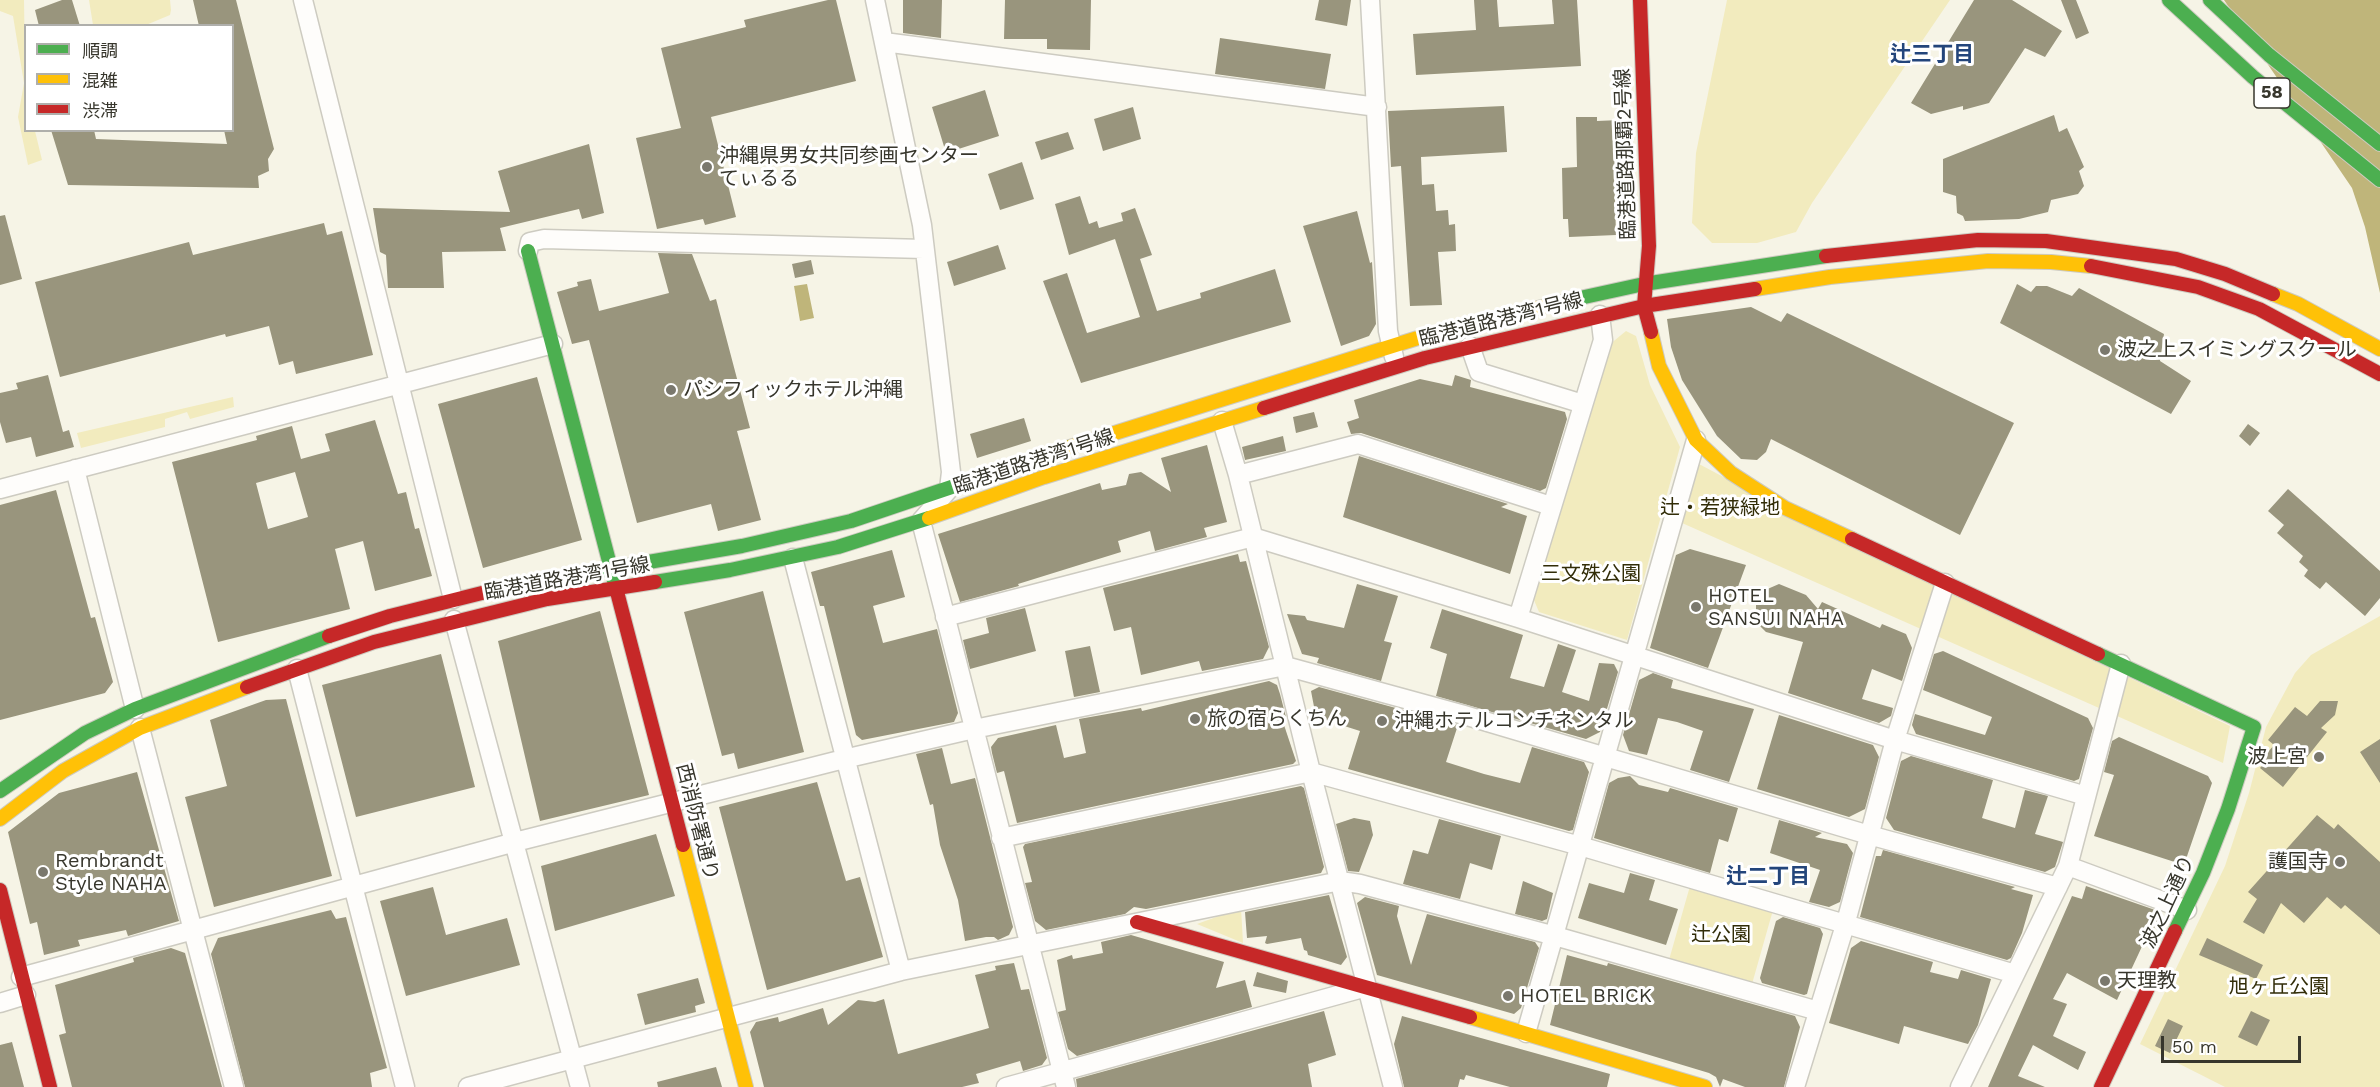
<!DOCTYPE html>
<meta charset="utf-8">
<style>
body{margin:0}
#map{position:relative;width:2380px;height:1087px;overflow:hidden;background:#f6f4e6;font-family:"Work Sans","Noto Sans JP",sans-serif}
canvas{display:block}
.legend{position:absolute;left:24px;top:24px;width:210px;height:108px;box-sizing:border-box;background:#fff;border:2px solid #afafab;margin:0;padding:8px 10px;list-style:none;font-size:18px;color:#37362c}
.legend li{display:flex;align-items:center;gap:12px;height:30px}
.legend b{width:30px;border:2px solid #afafab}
.scale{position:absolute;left:2161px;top:1036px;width:140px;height:27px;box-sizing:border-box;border:3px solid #37362c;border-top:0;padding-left:8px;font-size:18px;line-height:21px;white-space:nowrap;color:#37362c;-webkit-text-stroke:4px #fff;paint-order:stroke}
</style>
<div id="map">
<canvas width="2380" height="1087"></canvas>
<ul class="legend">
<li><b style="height:8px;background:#4caf50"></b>順調</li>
<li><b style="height:8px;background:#ffc107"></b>混雑</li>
<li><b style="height:8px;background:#c62828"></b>渋滞</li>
</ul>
<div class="scale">50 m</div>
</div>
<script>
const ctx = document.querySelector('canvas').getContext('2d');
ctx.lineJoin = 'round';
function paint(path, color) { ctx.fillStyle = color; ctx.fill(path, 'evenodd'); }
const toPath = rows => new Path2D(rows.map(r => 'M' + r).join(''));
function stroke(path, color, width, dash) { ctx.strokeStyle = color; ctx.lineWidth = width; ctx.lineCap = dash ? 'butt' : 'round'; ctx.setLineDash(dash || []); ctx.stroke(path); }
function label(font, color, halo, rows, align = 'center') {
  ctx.font = font + ' "Work Sans","Noto Sans JP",sans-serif'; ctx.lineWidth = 6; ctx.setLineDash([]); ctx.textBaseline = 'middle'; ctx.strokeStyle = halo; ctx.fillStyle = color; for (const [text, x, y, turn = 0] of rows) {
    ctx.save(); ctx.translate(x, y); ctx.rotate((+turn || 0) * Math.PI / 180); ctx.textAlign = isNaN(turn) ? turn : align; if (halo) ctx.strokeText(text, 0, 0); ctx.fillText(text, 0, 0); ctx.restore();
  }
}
const green = toPath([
 [0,0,24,0,26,130,35,131,42,160,28,165,18,117,24,83,13,16,0,11],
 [89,0,170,0,171,10,170,15,146,25,93,25],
 [1727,0,1950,0,1812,203,1796,232,1757,243,1712,243,1692,223,1696,153],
 [1626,331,1636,336,1650,385,1680,447,1627,640,1539,612,1531,593,1609,345],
 [233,397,234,407,190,419,187,412,165,419,165,427,81,448,77,433],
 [1699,464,1844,541,2230,726,2223,763,1682,523],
 [2380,616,2380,1087,2225,1087,2140,1044,2225,866,2249,793,2266,727,2295,673,2311,655],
 [1690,886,1773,910,1752,984,1669,960],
 [1241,908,1243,943,1197,924]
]);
const water = toPath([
 [2224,0,2380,0,2380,293,2365,227,2352,188],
 [807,284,814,318,800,321,794,286]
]);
const building = toPath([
 [62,0,72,0,80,26,39,26,35,10],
 [193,0,236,0,274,149,268,159,269,171,258,176,259,188,68,185,51,130,94,130,96,139,227,144,224,130,232,130,232,26,199,26],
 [828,0,836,0,856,81,711,117,736,217,705,225,703,219,657,229,636,138,681,128,661,48,746,27,744,20],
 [903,0,942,0,941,38,903,33],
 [1005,0,1091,0,1090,50,1047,49,1047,39,1004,39],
 [1319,0,1351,0,1347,26,1315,20],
 [1474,0,1497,0,1499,27,1554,24,1552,0,1577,0,1581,66,1416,75,1413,34,1476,30],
 [1974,0,2012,0,2062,31,2045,57,2025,48,1989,103,1963,110,1963,106,1931,114,1911,103],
 [2061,0,2076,0,2089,33,2076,39],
 [1220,38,1331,54,1325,89,1215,74],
 [985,90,999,136,946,153,932,107],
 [1504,106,1507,152,1421,157,1422,185,1434,184,1436,211,1448,210,1449,225,1455,224,1456,251,1438,252,1442,305,1410,306,1401,166,1391,167,1388,111],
 [1133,107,1141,139,1103,151,1094,119],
 [2054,115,2059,132,2067,128,2084,167,2079,171,2084,186,2078,194,2051,200,2048,212,2019,219,1965,221,1963,216,1957,213,1956,196,1943,192,1943,159],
 [1576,117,1597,117,1597,121,1620,120,1622,167,1614,168,1616,235,1569,237,1568,219,1563,219,1562,168,1577,167],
 [1068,132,1074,149,1041,160,1035,142],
 [589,144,604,213,582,219,579,209,500,228,506,251,442,252,444,288,388,288,386,255,380,252,373,208,510,212,498,171],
 [1022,162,1034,199,1000,210,988,174],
 [1080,196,1089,224,1097,221,1099,228,1123,221,1121,213,1135,208,1152,255,1140,259,1157,311,1201,298,1200,293,1275,269,1291,322,1081,383,1043,281,1067,273,1087,333,1140,317,1115,239,1069,255,1055,204],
 [1357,211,1370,263,1372,262,1376,324,1369,336,1341,346,1303,226],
 [5,215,22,279,0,285,0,216],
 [324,223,327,235,342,231,373,355,296,374,293,361,279,365,269,326,226,337,225,334,60,377,35,282,189,242,193,255],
 [998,245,1006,269,954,286,947,262],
 [658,253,692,254,710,301,716,299,750,428,737,431,761,520,718,531,711,504,637,523,589,340,572,344,557,292,578,286,577,282,591,279,599,311,669,293],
 [811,260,814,274,795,278,792,264],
 [2017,284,2031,292,2036,286,2047,286,2072,296,2079,288,2164,334,2160,361,2191,381,2171,414,2000,323],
 [1751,307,1781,322,1787,313,2014,423,1960,535,1771,439,1766,452,1757,460,1741,459,1717,436,1682,380,1671,347,1667,319],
 [48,375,63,432,69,430,74,447,36,457,31,437,6,443,0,422,0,393,18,389,16,383],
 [1455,375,1471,380,1470,387,1565,412,1567,419,1546,488,1540,491,1361,433,1351,434,1347,422,1359,418,1354,400,1420,379,1452,386],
 [537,377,582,540,483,568,438,404],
 [1314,412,1318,427,1296,433,1293,417],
 [1024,418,1031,441,977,458,970,434],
 [375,420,398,494,406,492,415,529,419,528,432,576,375,591,363,541,335,549,350,609,218,642,172,462,257,440,256,436,292,426,301,459,330,451,325,434],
 [295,472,308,517,268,529,256,483],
 [2248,424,2260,433,2250,446,2239,436],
 [1283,436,1286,451,1245,460,1242,447],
 [1207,445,1227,522,1204,528,1207,537,1155,551,1150,531,1118,541,1121,552,1018,584,1019,586,960,602,938,534,1100,483,1102,490,1126,485,1129,474,1141,472,1171,492,1161,458],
 [1359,456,1508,504,1501,507,1527,516,1510,574,1343,517],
 [2288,489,2380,571,2380,598,2365,616,2326,582,2320,589,2304,576,2308,570,2299,562,2303,556,2277,533,2284,525,2268,511],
 [56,490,91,618,95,617,113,682,105,693,0,720,0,505],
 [1690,549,1746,565,1708,668,1650,648,1676,555],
 [892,550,905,597,873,606,883,643,937,629,958,713,954,722,862,740,856,735,824,606,820,606,811,572],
 [1238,554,1240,562,1246,561,1269,647,1263,659,1202,671,1199,661,1141,675,1131,627,1114,631,1103,588],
 [1357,584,1398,596,1384,641,1392,643,1381,681,1317,663,1319,658,1302,654,1287,614,1305,616,1307,620,1344,628],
 [1779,584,1806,595,1818,609,1822,602,1880,628,1882,624,1906,634,1912,648,1902,681,1872,669,1862,699,1893,708,1891,716,1879,723,1788,693,1803,642,1766,632,1756,622,1756,594],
 [763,591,804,752,738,769,734,753,722,756,684,612],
 [1025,608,1036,651,970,669,963,640,989,633,986,618],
 [1442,609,1523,635,1510,678,1544,687,1558,644,1576,650,1562,692,1589,701,1599,663,1614,664,1618,672,1600,732,1586,739,1436,696,1447,654,1430,648],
 [600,611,649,795,540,821,498,641],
 [1090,646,1100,692,1074,697,1065,651],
 [1943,651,2088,718,2093,728,2079,779,2074,781,1916,734,1912,725,1915,714,1985,735,1992,717,1923,690,1934,654],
 [441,654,475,787,356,817,322,685],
 [1653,673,1673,680,1671,688,1754,709,1729,782,1690,770,1703,731,1677,722,1658,718,1647,755,1629,751,1623,735,1639,680],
 [1269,681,1277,685,1280,694,1287,721,1283,722,1296,761,1293,764,1017,823,1004,771,997,773,992,753,991,747,998,738,1056,725,1064,758,1086,753,1079,719,1141,708,1142,711],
 [1319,687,1458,725,1446,762,1484,774,1520,783,1532,747,1584,762,1589,772,1573,830,1569,831,1348,769,1360,731,1316,717,1311,691],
 [286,699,332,876,214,907,185,797,227,786,210,720,266,700],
 [2320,701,2338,701,2335,715,2321,728,2327,732,2283,787,2260,768,2266,761,2263,758,2274,745,2268,740,2295,707,2307,716],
 [1779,715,1873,745,1879,757,1865,809,1849,817,1757,789],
 [2119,737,2208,776,2212,783,2184,865,2094,836,2114,775,2104,772,2112,741],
 [2380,739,2380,783,2360,752],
 [942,748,951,784,975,778,1013,927,1009,935,998,940,994,937,986,937,965,941,958,900,940,845,933,804,930,805,916,754],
 [1911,756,1993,780,1982,818,2015,828,2025,790,2048,796,2035,834,2063,842,2055,867,2045,872,1894,830,1886,818,1901,761],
 [137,772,179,921,128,936,126,930,78,940,80,946,44,955,37,922,30,924,8,832,59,793],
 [1630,776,1639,785,1668,792,1670,788,1738,808,1728,842,1719,839,1710,873,1594,838,1609,783,1618,778],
 [817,782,846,881,860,877,883,957,767,990,719,807],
 [1301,786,1304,788,1324,867,1321,873,1146,909,1134,907,1125,914,1046,930,1035,921,1025,883,1032,882,1023,847,1025,844],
 [2317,815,2334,829,2338,824,2380,862,2380,935,2345,905,2341,909,2327,897,2304,923,2281,903,2264,934,2243,922,2257,899,2248,892],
 [1354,818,1370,821,1373,835,1359,872,1348,871,1336,824],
 [1439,819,1501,836,1492,870,1470,863,1460,899,1403,884,1413,850,1428,854],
 [1779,820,1822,833,1815,837,1847,844,1853,853,1840,902,1829,907,1809,902,1820,870,1770,853],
 [656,834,675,896,555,931,541,866],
 [1883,850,2015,887,2011,889,2033,895,2022,933,2011,958,2007,960,1860,917,1876,856,1881,856],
 [1630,873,1655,880,1649,900,1678,909,1666,945,1578,918,1589,883,1624,893],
 [1523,881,1553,893,1547,919,1542,921,1515,914],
 [2086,886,2161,912,2149,941,2145,940,2117,1000,2067,973,2053,999,2067,1004,2053,1036,2086,1052,2078,1070,2033,1045,2018,1076,2045,1087,1988,1087,2072,896,2082,899],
 [433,887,446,935,507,918,520,965,406,996,380,901],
 [1329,895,1347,957,1341,965,1308,955,1307,951,1304,950,1301,938,1267,944,1265,943,1267,936,1247,938,1245,912],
 [1365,897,1399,906,1397,916,1411,965,1427,914,1535,942,1539,948,1521,1008,1514,1014,1377,975,1357,903],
 [331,910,336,919,346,917,387,1068,370,1073,372,1087,245,1087,211,954,218,938],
 [1783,917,1820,928,1823,934,1807,994,1804,995,1762,983,1760,978,1776,921],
 [1131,935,1224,962,1216,988,1245,980,1252,1007,1077,1056,1068,1049,1058,1012,1066,1010,1057,960,1072,955,1073,959,1103,953,1101,942],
 [2207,938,2263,965,2256,979,2199,955],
 [1861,941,1933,962,1930,972,1958,979,1961,970,1991,979,1978,1025,1968,1044,1904,1026,1899,1044,1829,1023,1851,948],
 [171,948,185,953,222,1087,72,1087,59,1035,66,1033,55,985,134,962,133,958],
 [1567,955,1607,966,1608,963,1795,1016,1800,1027,1784,1087,1745,1087,1723,1079,1720,1087,1716,1077,1709,1073,1550,1025],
 [1014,963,1021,990,1029,989,1047,1058,1042,1065,1023,1071,1020,1061,976,1074,979,1083,962,1087,764,1087,750,1032,756,1022,778,1017,779,1022,823,1008,828,1025,858,1000,875,1002,884,999,898,1054,989,1028,975,975,996,970,995,966],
 [1257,972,1288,981,1286,993,1253,986],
 [698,978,705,1003,695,1006,696,1012,645,1025,637,994],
 [1324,1011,1336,1055,1308,1064,1312,1087,1077,1087,1076,1079],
 [2251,1011,2270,1020,2257,1046,2238,1037],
 [1402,1016,1610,1074,1607,1087,1510,1087,1466,1075,1464,1080,1460,1079,1458,1087,1404,1087,1394,1044],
 [2168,1019,2183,1026,2170,1053,2155,1046],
 [12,1042,24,1087,0,1087,0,1045],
 [716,1067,722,1087,658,1087,657,1082]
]);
const street = toPath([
 [303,0,453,599],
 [875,0,922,225,951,472,949,489,921,521,1066,1087],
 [1370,0,1388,331,1394,357],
 [884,42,1377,107],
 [528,251,530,242,544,239,924,249],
 [1470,346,1479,372,1583,404],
 [1222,421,1238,475,1311,772,1393,1087],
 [75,469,135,709],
 [1238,475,1358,444,1551,506],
 [0,489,553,344],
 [793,558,901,971],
 [945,617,1253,537,1518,618,1895,740,2086,796],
 [1518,618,1603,340,1600,315],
 [454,620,580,1087],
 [297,669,405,1087],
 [140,728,234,1087],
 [1001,838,1311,772,1580,846,2015,974],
 [2068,866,2187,910],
 [21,977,515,842,844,759,974,729,1285,666,1464,715,1869,835,2058,887],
 [0,1003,26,995],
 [1526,1033,1696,440],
 [468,1087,901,971,1340,881,1360,884,1555,936,1818,1011],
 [1006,1087,1363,988],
 [1795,1087,1846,922,1895,740,1945,583],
 [1960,1087,2068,866,2121,664]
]);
const fast = toPath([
 [2169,0,2253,77,2380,180],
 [2210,0,2269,55,2380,144],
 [528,251,616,588],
 [1566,301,1644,284,1826,256],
 [584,573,742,546,851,521,1070,447],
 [655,582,730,570,838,547,929,518],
 [2098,654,2254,727,2228,809,2203,873,2175,931],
 [0,791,85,733,135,709,329,636]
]);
const slow = toPath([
 [1755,289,1830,277,1988,261,2051,262,2091,266],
 [2273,294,2298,304,2380,349],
 [1651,332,1659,366,1696,440,1731,473,1785,508,1852,539],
 [1070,447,1421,337,1566,301],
 [929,518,1044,477,1264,408],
 [0,819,63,771,140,728,247,687],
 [683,845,746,1087],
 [1470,1017,1705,1087]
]);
const jam = toPath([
 [1640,0,1649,246,1644,306,1651,332],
 [1826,256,1978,240,2046,241,2176,259,2225,274,2273,294],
 [2091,266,2198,287,2259,309,2380,374],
 [1264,408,1425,358,1644,306,1755,289],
 [1852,539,2098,654],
 [616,588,683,845],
 [329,636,390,616,514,585,584,573],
 [247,687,374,642,547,599,655,582],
 [0,890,50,1087],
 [1137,922,1470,1017],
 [2101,1087,2175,931]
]);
const markers = [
 [707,167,6,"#7a786d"],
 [2105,350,6,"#7a786d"],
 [671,390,6,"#7a786d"],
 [1696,607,6,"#7a786d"],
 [1195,719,6,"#7a786d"],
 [1382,721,6,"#7a786d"],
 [2319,757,6,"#7a786d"],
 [2340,862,6,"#7a786d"],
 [43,872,6,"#7a786d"],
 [2105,981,6,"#7a786d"],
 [1508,996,6,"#7a786d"]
];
const shields = [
 [2272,93,36]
];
const shieldNames = [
 ["58",2272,93]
];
const streetNames = [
 ["臨港道路那覇2号線",1626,154,-92],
 ["臨港道路港湾1号線",1501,320,-14],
 ["臨港道路港湾1号線",1034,462,-18],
 ["臨港道路港湾1号線",567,579,-10],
 ["西消防署通り",697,822,76],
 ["波之上通り",2168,902,-65]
];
const poiNames = [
 ["沖縄県男女共同参画センター",719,156],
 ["てぃるる",719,179],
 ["波之上スイミングスクール",2117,350],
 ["パシフィックホテル沖縄",683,390],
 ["HOTEL",1708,596],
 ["SANSUI NAHA",1708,619],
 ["旅の宿らくちん",1207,719],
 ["沖縄ホテルコンチネンタル",1394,721],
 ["波上宮",2307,757,"right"],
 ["Rembrandt",55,861],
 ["Style NAHA",55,884],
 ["護国寺",2328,862,"right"],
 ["天理教",2117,981],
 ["HOTEL BRICK",1520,996]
];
const parkNames = [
 ["辻・若狭緑地",1720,508],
 ["三文殊公園",1591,574],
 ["辻公園",1721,935],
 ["旭ヶ丘公園",2279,987]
];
const neighbourhoodNames = [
 ["辻三丁目",1932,55],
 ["辻二丁目",1768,877]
];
paint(green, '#f2ebbe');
paint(water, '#bfb57a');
paint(building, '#99957d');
stroke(street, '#cdcbc1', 21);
stroke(fast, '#cdcbc1', 16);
stroke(slow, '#cdcbc1', 16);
stroke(jam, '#cdcbc1', 16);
stroke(street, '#fefdfb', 18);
stroke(fast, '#4caf50', 14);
stroke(slow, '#ffc107', 14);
stroke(jam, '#c62828', 14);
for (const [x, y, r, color] of markers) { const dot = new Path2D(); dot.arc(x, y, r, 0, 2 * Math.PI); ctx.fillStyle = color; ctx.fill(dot); stroke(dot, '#fff', 2); }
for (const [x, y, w] of shields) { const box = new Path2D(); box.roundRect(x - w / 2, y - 15, w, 30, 4.5); ctx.fillStyle = '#fff'; ctx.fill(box); stroke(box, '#37362c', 1.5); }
label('bold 18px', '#37362c', null, shieldNames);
label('20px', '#37362c', '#fff', streetNames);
label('20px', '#37362c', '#fff', poiNames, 'left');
label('20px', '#322d08', '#fff', parkNames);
label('bold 21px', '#23457b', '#fff', neighbourhoodNames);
</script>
